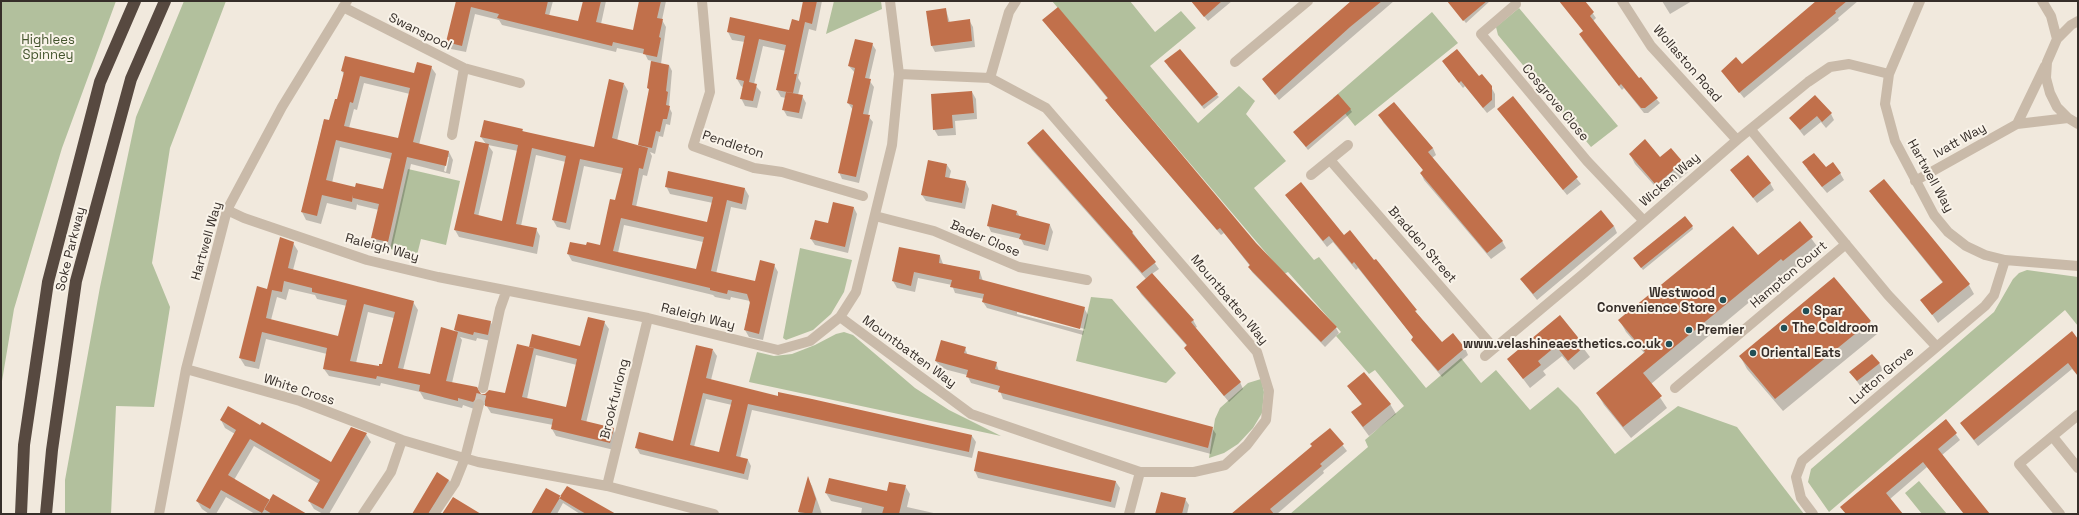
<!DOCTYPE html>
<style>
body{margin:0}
#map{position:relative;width:2079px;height:515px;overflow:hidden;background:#f1e9dd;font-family:"Space Grotesk",sans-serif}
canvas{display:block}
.frame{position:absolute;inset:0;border:2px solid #362e29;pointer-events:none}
</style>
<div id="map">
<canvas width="2079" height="515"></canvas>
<div class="frame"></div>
</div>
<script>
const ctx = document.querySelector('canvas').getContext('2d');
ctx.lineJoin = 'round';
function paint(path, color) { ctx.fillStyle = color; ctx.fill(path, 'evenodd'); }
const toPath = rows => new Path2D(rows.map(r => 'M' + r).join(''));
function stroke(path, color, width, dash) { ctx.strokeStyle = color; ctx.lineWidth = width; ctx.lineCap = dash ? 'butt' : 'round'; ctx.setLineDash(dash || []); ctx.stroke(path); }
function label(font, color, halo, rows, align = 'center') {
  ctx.font = font + ' "Space Grotesk",sans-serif'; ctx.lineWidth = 4; ctx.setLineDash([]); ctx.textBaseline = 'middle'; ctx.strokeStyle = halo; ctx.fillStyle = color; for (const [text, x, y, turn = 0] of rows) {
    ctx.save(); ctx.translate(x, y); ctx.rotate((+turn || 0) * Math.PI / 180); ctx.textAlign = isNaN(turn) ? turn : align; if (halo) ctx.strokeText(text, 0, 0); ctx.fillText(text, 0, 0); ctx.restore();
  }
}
const green = toPath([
 [1,1,116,1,62,148,14,309,1,387],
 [184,1,226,1,170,148,152,263,170,307,154,407,116,406,111,514,65,514,65,480,100,287,136,117],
 [834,1,881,1,882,9,826,34],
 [1052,1,1130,1,1155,32,1181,11,1196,28,1150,66,1198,123,1239,86,1255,101,1246,114,1286,161,1254,188,1314,260,1319,257,1426,388,1461,358,1481,383,1496,370,1530,410,1558,387,1578,407,1615,454,1678,406,1737,427,1804,514,1290,514,1368,447,1365,440,1404,406,1375,370,1369,374,1336,336,1341,332,1288,272,1284,274],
 [1519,8,1618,126,1591,147,1498,35,1496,27],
 [1432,12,1458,43,1355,126,1333,98],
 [408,169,460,181,446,245,421,239,417,255,390,249],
 [800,248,852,260,844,292,831,314,813,330,786,340,783,338],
 [2027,270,2078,277,2078,326,2065,310,1829,512,1808,482,1811,469,1994,312,2013,279,2019,273],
 [1091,297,1112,299,1176,373,1166,383,1076,361],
 [844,332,853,335,915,388,949,410,1001,436,749,382,757,352,774,356,792,354,815,345,836,334],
 [1261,379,1264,392,1262,413,1253,428,1238,444,1224,453,1209,458,1215,419,1220,408,1248,383],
 [1919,481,1947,514,1922,514,1905,493]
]);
const shadow = toPath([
 [457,1,553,1,549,16,578,23,584,1,606,1,601,24,634,31,640,1,666,1,662,20,666,27,661,64,669,65,672,71,669,107,672,113,670,125,666,124,663,137,659,136,655,154,650,152,652,156,647,176,643,175,636,207,708,223,713,203,670,194,666,186,745,189,749,196,746,210,731,207,716,274,756,282,774,265,778,272,763,340,749,337,745,330,750,301,731,297,730,300,715,297,713,295,572,261,568,254,587,246,601,246,616,202,622,174,584,166,570,230,557,227,553,220,566,162,536,155,521,226,536,229,540,236,537,254,459,237,455,230,486,144,481,137,522,129,524,133,595,148,624,84,628,91,617,141,640,147,650,91,648,88,652,61,648,60,645,54,617,48,616,52,502,25,499,20,475,14,466,52,451,49,447,42],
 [488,145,518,151,503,222,478,217,493,152],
 [624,225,703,242,697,270,618,253],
 [804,1,822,1,816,31,809,29,798,78,801,83,798,95,802,96,806,103,802,119,787,116,783,109,786,98,781,97,777,90,786,51,763,46,754,84,761,92,757,108,745,106,741,98,743,87,741,86,737,79,745,42,732,40,728,32,731,18,790,31,800,22],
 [1232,1,1208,21,1192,2,1193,1],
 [1352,1,1394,1,1279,100,1263,80],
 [1457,1,1490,1,1466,23,1453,8],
 [1560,1,1584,1,1596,18,1593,21,1639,80,1660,103,1648,113,1644,113,1624,88,1622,90,1583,40,1580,34,1584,31],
 [1662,1,1692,1,1670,14],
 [1817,1,1858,1,1838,18,1839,20,1744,98,1722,71,1742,65],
 [946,10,950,23,969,20,973,27,975,47,935,52,932,46],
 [1043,20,1336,328,1339,333,1325,347,1252,272,1249,267,1250,266,1224,233,1221,235,1110,106,1106,100,1108,99],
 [872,44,876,50,869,80,874,87,868,116,873,122,859,183,842,179,839,172,853,110,848,103,855,73,849,66],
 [1443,62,1479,77,1491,87,1495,94,1495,107,1487,113,1465,86,1463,88],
 [1167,65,1217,95,1219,97,1204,109],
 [431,67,436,74,419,145,449,152,453,160,450,174,411,164,392,249,377,245,372,237,379,210,358,205,357,204,356,210,327,203,321,224,306,220,302,212,324,120,330,121,338,100,344,75,342,71,415,74],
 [364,83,410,94,399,139,349,128,354,109,357,110],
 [340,147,391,159,384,191,356,189,332,183],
 [447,157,449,157,446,172,444,171],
 [972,92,976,99,977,119,955,121,956,135,938,136,934,129],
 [1512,98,1581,184,1567,195,1498,109],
 [1394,104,1433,148,1436,155,1432,158,1502,241,1506,248,1491,259,1424,180,1421,173,1424,171,1383,122,1380,115],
 [1350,109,1352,112,1308,150,1294,132],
 [1831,114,1834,120,1826,128,1821,122,1804,136,1790,118],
 [1043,131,1133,233,1159,269,1152,274,1193,320,1197,327,1195,328,1240,382,1243,389,1229,402,1189,354,1185,348,1187,346,1141,294,1137,287,1146,279,1032,150,1028,144],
 [1671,149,1688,172,1662,194,1635,164,1630,154,1660,158],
 [947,165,951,171,949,179,966,182,969,189,965,209,926,201,922,195],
 [1807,169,1825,169,1840,173,1844,180,1827,193],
 [1731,170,1770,183,1774,190,1757,203],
 [1884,181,1969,285,1974,294,1938,323,1922,300,1943,283,1876,200,1870,191],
 [1286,195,1344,236,1374,261,1442,344,1465,348,1468,355,1442,377,1416,346,1412,340,1414,338,1358,268,1356,270,1333,242,1327,247],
 [854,208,857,214,848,253,815,245,811,239,828,224],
 [1017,212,1020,217,1050,225,1053,232,1048,251,1024,245,1021,239,991,232,988,225],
 [1800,223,1819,249,1790,272,1788,270,1651,384,1667,408,1631,438,1604,405,1597,393,1645,354,1626,332,1620,321,1758,257],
 [1614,226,1617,233,1537,300,1525,285,1521,279],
 [1692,226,1693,229,1643,270,1636,261],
 [293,243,298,251,293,270,413,302,418,310,403,370,430,375,456,332,455,330,490,321,494,328,491,341,477,338,476,341,460,337,462,340,452,383,481,395,506,394,531,348,530,346,581,347,604,322,609,329,586,423,613,429,617,437,614,450,556,436,552,429,553,425,491,413,486,405,481,405,477,410,463,405,462,408,424,399,420,392,381,383,380,386,329,376,324,369,327,354,266,339,259,369,245,366,240,358,268,290],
 [289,289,315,295,317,299,347,306,339,337,271,320,277,297,286,300],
 [368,312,394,318,382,366,380,368,356,363],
 [536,355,577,365,566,408,527,399],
 [940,256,943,264,980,272,983,281,1084,308,1088,315,1085,329,1017,312,1017,314,1084,331,1083,335,987,308,983,302,984,299,955,293,952,285,918,278,915,292,897,288,893,281],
 [1834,278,1870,322,1877,334,1783,411,1747,369,1740,356],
 [1560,317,1590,357,1574,370,1562,356,1543,371,1546,375,1530,388,1508,359],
 [2078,340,2078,376,2072,369,1978,446,1961,424],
 [965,348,968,356,996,363,999,371,1212,428,1216,434,1211,454,1003,399,1000,391,971,383,967,375,940,368,936,361],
 [713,350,717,356,711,380,778,397,972,436,976,442,972,458,752,410,740,458,748,460,751,466,748,480,640,454,636,447,674,442],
 [706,399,732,405,720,453,694,447],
 [1879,363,1883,370,1861,387,1850,372],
 [1348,386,1390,404,1396,414,1369,436,1352,413,1362,405],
 [221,420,261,426,331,463,366,434,371,442,329,514,323,514,314,509,309,501,319,484,254,446,234,480,269,500,305,514,255,514,226,497,216,514,209,514,202,509,197,501,235,434,225,428],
 [1945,420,1960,440,1942,455,1989,514,1964,514,1927,467,1890,499,1902,514,1846,514,1841,507],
 [1330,429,1347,451,1323,471,1324,473,1277,514,1234,514,1313,447],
 [975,471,1116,482,1120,488,1115,508,978,478],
 [808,479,812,486,822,514,800,514,799,512],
 [449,480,452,486,433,514,413,514],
 [905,486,910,494,907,507,938,514,861,514,862,508,831,501,826,493,888,493],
 [560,497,607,514,580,514,563,503,557,514,532,514],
 [1185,499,1189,505,1187,514,1157,514]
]);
const building = toPath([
 [456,1,548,1,545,14,578,21,583,1,601,1,596,22,633,30,639,1,661,1,657,18,663,19,659,37,661,38,657,57,643,54,644,49,613,42,612,46,497,18,499,14,471,7,462,46,446,42],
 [803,1,817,1,812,24,805,22,794,74,797,74,793,93,776,90,786,45,759,39,749,82,757,84,753,101,740,99,744,81,736,79,745,36,727,32,730,17,789,30,792,19,799,21],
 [1191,1,1222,1,1204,17],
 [1351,1,1382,1,1350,27,1275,95,1262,79],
 [1447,1,1487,1,1463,21],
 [1559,1,1585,1,1594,12,1590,16,1611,43,1639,78,1641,77,1658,98,1645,108,1641,108,1621,84,1619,86,1579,34,1583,31],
 [1816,1,1847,1,1835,11,1836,13,1739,93,1721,71,1736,57,1742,64],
 [1058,7,1256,243,1337,327,1321,342,1248,267,1250,265,1220,228,1217,230,1122,120,1105,100,1108,98,1094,81,1042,20],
 [946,8,948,22,970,19,972,41,931,46,926,11],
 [855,39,873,43,865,78,871,79,863,114,870,115,856,177,838,173,853,105,847,103,855,68,848,66],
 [1180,49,1218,94,1202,106,1164,61],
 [1457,49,1479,76,1482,74,1492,86,1492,100,1483,108,1461,81,1459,83,1442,61],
 [345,56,414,73,417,62,432,66,413,142,449,151,446,166,407,157,388,242,371,238,379,204,353,198,353,195,352,202,322,195,317,216,301,212,324,119,329,120,335,99,337,99,344,72,341,71],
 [360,76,410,88,398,138,344,126,350,102,353,103],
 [336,140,392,153,383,189,356,183,355,187,326,180],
 [651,61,669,65,666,91,668,92,666,105,670,106,667,119,663,119,660,132,656,131,652,148,638,145,649,89,647,88],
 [609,79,624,83,612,138,648,148,643,169,639,168,632,205,707,222,713,197,665,187,668,171,745,188,742,204,727,200,711,271,755,281,760,260,775,264,759,334,744,330,750,303,747,294,728,290,727,294,710,290,710,288,567,254,570,242,586,245,587,242,600,245,610,199,615,200,623,168,580,159,566,223,552,220,566,156,532,148,516,224,537,228,533,247,454,230,475,141,489,144,474,214,502,221,518,145,480,137,484,120,523,129,522,131,594,147],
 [621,218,704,237,696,269,613,251],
 [972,91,974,113,952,115,953,128,933,130,931,94],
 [786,92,803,95,799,113,782,110],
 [1338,94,1351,109,1306,147,1293,132],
 [1815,95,1832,113,1822,122,1817,116,1800,130,1789,118],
 [1513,96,1578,177,1563,190,1497,109],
 [1394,102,1433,148,1428,152,1503,241,1487,253,1420,173,1423,170,1378,115],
 [1043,129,1133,232,1132,233,1156,262,1142,273,1027,143],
 [1645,139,1660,157,1671,148,1683,162,1656,185,1629,154],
 [1814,153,1826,167,1833,162,1841,173,1822,187,1802,162],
 [1748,155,1771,183,1753,198,1730,170],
 [928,160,947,164,945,177,966,181,962,203,921,195],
 [1884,179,1970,284,1932,315,1920,300,1943,282,1869,191],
 [1301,182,1344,235,1350,230,1374,260,1376,259,1417,310,1415,311,1442,342,1453,333,1465,348,1438,371,1411,340,1413,337,1354,262,1352,264,1329,236,1323,241,1285,195],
 [833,202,854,207,845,247,810,239,815,220,828,223],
 [992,204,1017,211,1016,215,1050,224,1045,245,1019,239,1021,234,987,226],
 [1601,210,1614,226,1533,294,1520,279],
 [1685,216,1693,226,1641,268,1633,258],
 [1800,221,1813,237,1783,261,1781,259,1643,373,1662,396,1623,427,1596,393,1645,352,1618,320,1733,226,1758,255],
 [280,237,294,242,288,268,414,301,398,368,430,374,441,327,458,332,446,381,477,387,481,394,485,394,489,390,505,393,517,344,534,348,522,397,566,407,577,359,529,347,532,334,580,346,588,317,605,321,581,420,614,428,610,443,551,429,553,419,485,406,485,402,481,398,477,398,473,402,458,398,458,401,419,391,420,385,377,376,376,379,323,369,327,348,262,332,255,362,239,358,257,286,267,289],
 [284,281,312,288,312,292,347,300,338,336,266,318,272,290,282,292],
 [364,304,395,312,382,364,379,364,379,366,350,361],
 [899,247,940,255,939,263,980,271,979,279,1085,307,1080,329,982,302,984,294,950,287,952,280,914,272,911,286,892,281],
 [1152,273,1194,320,1191,322,1241,382,1224,396,1184,348,1187,345,1136,287],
 [1834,277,1871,321,1775,399,1739,356],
 [458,314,491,321,488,335,474,332,473,335,454,330],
 [1560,315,1585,346,1568,361,1556,346,1538,361,1541,365,1523,379,1507,359],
 [2072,331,2078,339,2078,376,2068,363,1974,440,1960,423],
 [941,340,966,347,964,353,997,362,995,369,1213,427,1208,448,998,392,1000,386,966,377,968,370,935,361],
 [696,345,713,349,706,378,778,396,778,392,812,399,972,435,969,452,748,404,736,456,748,459,744,474,635,448,639,432,673,441],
 [703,393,732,400,719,452,690,445],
 [1872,354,1880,363,1857,381,1849,372],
 [1364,372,1391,404,1363,427,1351,412,1362,404,1347,386],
 [228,406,260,425,262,422,331,462,351,427,367,433,323,509,308,501,320,480,250,439,228,475,270,500,262,513,221,490,210,509,196,501,236,430,220,420],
 [1946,419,1957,433,1938,449,1990,514,1964,514,1923,462,1886,493,1903,514,1846,514,1840,507],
 [1330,428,1344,444,1320,464,1322,466,1270,509,1274,514,1231,514,1312,446,1310,444],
 [978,451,1116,481,1111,502,974,471],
 [437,472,449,480,428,514,412,514],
 [808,476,816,499,812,514,798,512],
 [829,478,887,491,889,482,906,485,899,514,882,514,884,507,825,493],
 [567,486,616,514,586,514,559,498],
 [546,488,561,496,550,514,531,514],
 [1161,492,1186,498,1182,514,1155,514],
 [273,494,307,514,272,514,264,509],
 [453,497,481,514,442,514]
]);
const minorTunnel = toPath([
 [479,404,483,388]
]);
const minor = toPath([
 [702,1,710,92,693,146,754,168,782,172,863,196],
 [1622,1,1651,46,1737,140],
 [1920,1,1889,74,1885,104,1895,141,1934,215,1948,232,1966,246,1985,255,2005,260,2078,266],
 [2042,1,2051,16,2057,39],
 [1516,4,1481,34,1587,161,1643,220],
 [343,7,464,68,520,83],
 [2078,21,2071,25,2057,39,2047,62,2046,78,2050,93,2057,107,2068,118,2078,124],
 [1235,62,1308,1],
 [990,78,1009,12,1016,1],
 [2017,124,2045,66],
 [1751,130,1888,295,1936,346],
 [452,135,464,68],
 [1330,160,1494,348],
 [1311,175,1348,145],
 [1915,181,2017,124,2068,118],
 [227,210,244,218,367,260,438,277,648,318,778,350,810,341,840,317,856,292,892,145,899,74,890,1],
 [875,216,934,231,1019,267,1087,280],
 [840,317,971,414,1140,472,1194,472,1225,465,1247,445,1266,420,1269,391,1257,352,1046,108,990,78,899,74],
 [1485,356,1583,274,1737,140,1808,82,1830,67,1849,64,1889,74],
 [186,369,300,401,402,440,478,462,607,486,714,514],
 [483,388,500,309,506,292],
 [1675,388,1846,244],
 [2053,437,2078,468],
 [607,486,648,318],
 [159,514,186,369,227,210,282,107,347,1],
 [363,514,391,472,402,440],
 [434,514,455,483,465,458,479,404],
 [1129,514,1140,472],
 [1813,514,1801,498,1796,477,1802,461,1985,306,1994,295,2005,260],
 [2060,514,2019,464,2078,415]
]);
const highway = toPath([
 [21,514,24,445,48,282,100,82,135,1],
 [46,514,52,450,76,281,131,79,165,1]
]);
const markers = [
 [1723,300,4,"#204f56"],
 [1806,311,4,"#204f56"],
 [1784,328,4,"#204f56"],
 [1689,330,4,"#204f56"],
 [1669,344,4,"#204f56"],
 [1753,353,4,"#204f56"]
];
const streetNames = [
 ["Swanspool",420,32,26],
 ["Wollaston Road",1687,64,49],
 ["Cosgrove Close",1555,103,50],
 ["Ivatt Way",1960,141,-29],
 ["Pendleton",733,145,18],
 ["Hartwell Way",1930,176,61],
 ["Wicken Way",1670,180,-41],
 ["Bader Close",985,239,23],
 ["Hartwell Way",207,241,-74],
 ["Bradden Street",1422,245,49],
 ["Raleigh Way",382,248,15],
 ["Soke Parkway",71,249,-76],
 ["Hampton Court",1789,275,-40],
 ["Mountbatten Way",1229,300,50],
 ["Raleigh Way",698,317,14],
 ["Mountbatten Way",909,352,36],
 ["Lutton Grove",1882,376,-41],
 ["White Cross",299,390,18],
 ["Brookfurlong",615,399,-76]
];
const parkNames = [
 ["Highlees",48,40],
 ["Spinney",48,55]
];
const poiNames = [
 ["Westwood",1715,293,"right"],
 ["Convenience Store",1715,308,"right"],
 ["Spar",1814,311],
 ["The Coldroom",1792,328],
 ["Premier",1697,330],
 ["www.velashineaesthetics.co.uk",1661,344,"right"],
 ["Oriental Eats",1761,353]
];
paint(green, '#b2c09d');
paint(shadow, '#0003');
paint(building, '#c1704b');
stroke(minorTunnel, '#ccc4b9', 10, [10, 5]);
stroke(minor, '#c9baa9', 10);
stroke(highway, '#574940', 12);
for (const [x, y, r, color] of markers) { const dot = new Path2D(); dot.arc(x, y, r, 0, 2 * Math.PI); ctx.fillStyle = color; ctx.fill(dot); stroke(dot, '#f9f3e9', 1.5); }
label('13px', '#362e29', '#f9f3e9', streetNames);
label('13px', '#43542d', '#f9f3e9', parkNames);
label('bold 13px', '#362e29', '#f9f3e9', poiNames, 'left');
</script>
